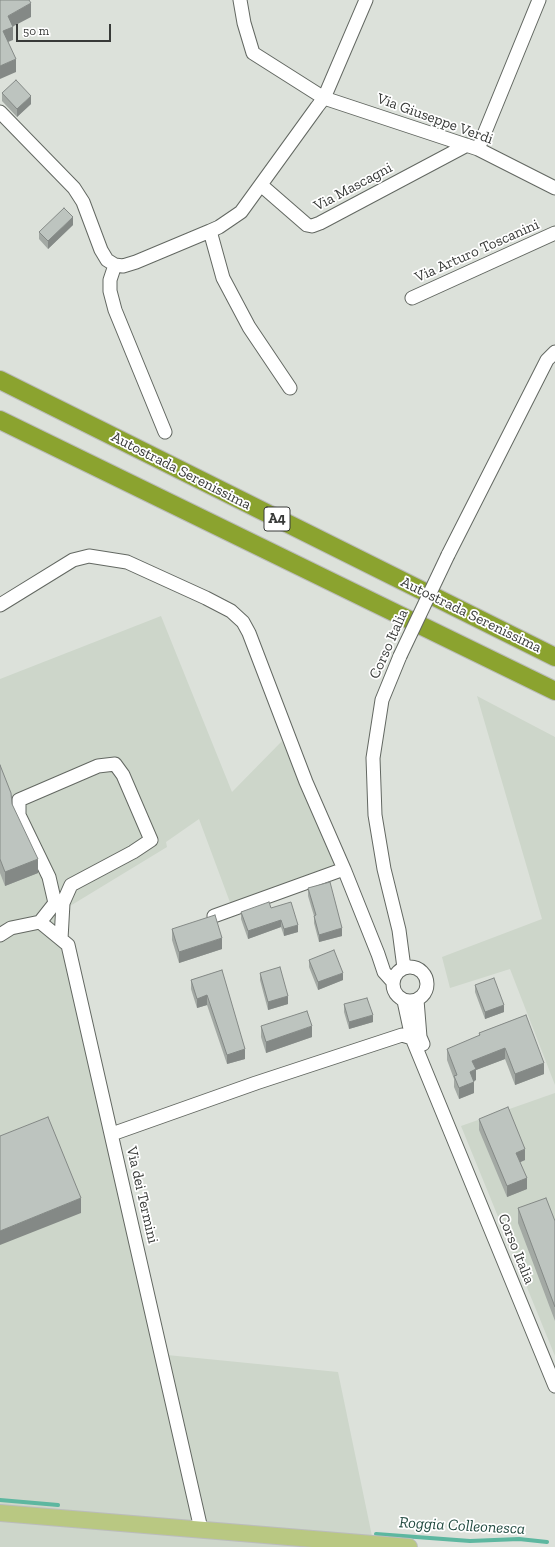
<!DOCTYPE html>
<style>
body{margin:0}
#map{position:relative;width:555px;height:1547px;overflow:hidden;background:#dce1da;font-family:"Zilla Slab",serif}
canvas{display:block}
.scale{position:absolute;left:16px;top:24px;width:95px;height:18px;box-sizing:border-box;border:2px solid #383a38;border-top:0;padding-left:5px;font-size:12px;line-height:14px;white-space:nowrap;color:#383a38;-webkit-text-stroke:3px #fff;paint-order:stroke}
</style>
<div id="map">
<canvas width="555" height="1547"></canvas>
<div class="scale">50 m</div>
</div>
<script>
const ctx = document.querySelector('canvas').getContext('2d');
ctx.lineJoin = 'round';
function paint(path, color) { ctx.fillStyle = color; ctx.fill(path, 'evenodd'); }
const toPath = rows => new Path2D(rows.map(r => 'M' + r).join(''));
function stroke(path, color, width, dash) { ctx.strokeStyle = color; ctx.lineWidth = width; ctx.lineCap = dash ? 'butt' : 'round'; ctx.setLineDash(dash || []); ctx.stroke(path); }
function label(font, color, halo, rows, align = 'center') {
  ctx.font = font + ' "Zilla Slab",serif'; ctx.lineWidth = 3.5; ctx.setLineDash([]); ctx.textBaseline = 'middle'; ctx.strokeStyle = halo; ctx.fillStyle = color; for (const [text, x, y, turn = 0] of rows) {
    ctx.save(); ctx.translate(x, y); ctx.rotate((+turn || 0) * Math.PI / 180); ctx.textAlign = isNaN(turn) ? turn : align; if (halo) ctx.strokeText(text, 0, 0); ctx.fillText(text, 0, 0); ctx.restore();
  }
}
const built = toPath([
 [161,616,232,792,282,741,338,867,231,905,199,819,166,842,167,847,70,906,63,948,195,1526,0,1509,0,679],
 [477,696,555,737,555,1085,510,969,450,988,442,957,542,919],
 [555,1093,555,1356,461,1126],
 [167,1355,338,1372,373,1541,204,1526],
 [0,1518,347,1547,0,1547]
]);
const stream = toPath([
 [0,1500,58,1505],
 [376,1534,470,1541,519,1539,547,1542]
]);
const minor = toPath([
 [240,0,244,23,253,53,324,98,478,149,555,188],
 [0,112,74,188,83,202,101,250,107,260,115,265,123,266,136,262,210,231],
 [478,149,539,0],
 [261,185,307,225,312,226,320,223,467,145],
 [115,265,110,280,110,291,115,310,165,432],
 [412,298,555,233],
 [290,388,249,327,223,278,210,231,219,227,241,212,317,107,324,98,366,0],
 [448,555,547,360,555,352],
 [0,605,73,560,89,556,127,562,206,598,231,611,243,622,249,633,306,782,344,869,378,954,384,972,393,982],
 [400,656,382,700,373,758,375,815,384,869,399,930,404,968],
 [214,916,344,869],
 [40,922,55,903,49,877,19,815,19,800,98,766,115,764,123,775,151,840,133,852,71,885,63,903,61,939],
 [0,935,11,928,40,922,68,945,201,1529],
 '393 984a17 17 0 1 1 34 0a17 17 0 1 1-34 0Z',
 [417,1000,420,1037,423,1044],
 [404,1001,412,1038,555,1386],
 [112,1134,256,1083,402,1035,412,1038,420,1037]
]);
const major = toPath([
 [0,1513,409,1547]
]);
const highway = toPath([
 [0,380,555,657],
 [0,420,555,691]
]);
const minorBridge = toPath([
 [400,656,448,555]
]);
const wall = toPath([
 [2,93,31,104,17,117,2,101],
 [73,225,48,249,39,239,39,232],
 [0,765,12,804,38,873,5,886,0,873],
 [308,888,342,936,319,942,314,923,314,916,308,896],
 [271,908,298,932,284,936,281,927,248,939,241,919,241,912],
 [172,929,222,949,179,963,172,940],
 [309,960,343,980,318,990,309,967],
 [222,970,245,1059,227,1064,207,1005,197,1008,191,989,191,980],
 [260,973,288,1004,268,1010,260,980],
 [475,985,504,1012,485,1019,475,992],
 [344,1004,373,1022,349,1029,344,1012],
 [526,1015,544,1074,515,1085,505,1059,476,1070,476,1080,474,1081,474,1093,459,1099,454,1087,454,1079,447,1060,447,1049,479,1036,479,1033],
 [261,1026,312,1037,266,1053,261,1037],
 [479,1119,525,1160,520,1162,527,1189,507,1197,479,1130],
 [518,1208,555,1221,555,1321,518,1223]
]);
const shadedWall = toPath([
 [31,3,31,17,10,28,13,27,13,40,3,44,3,31,8,16],
 [16,59,16,72,0,79,0,66],
 [31,96,31,104,17,117,17,109],
 [73,217,73,225,48,249,48,241],
 [38,859,38,873,5,886,5,872],
 [281,920,281,927,248,939,248,931],
 [298,925,298,932,284,936,284,929],
 [342,928,342,936,319,942,319,935],
 [222,938,222,949,179,963,179,952],
 [343,973,343,980,318,990,318,982],
 [207,995,207,1005,197,1008,197,999],
 [288,996,288,1004,268,1010,268,1002],
 [504,1005,504,1012,485,1019,485,1012],
 [373,1015,373,1022,349,1029,349,1022],
 [312,1026,312,1037,266,1053,266,1042],
 [505,1048,505,1059,476,1070,476,1080,470,1083,470,1072,472,1061],
 [245,1049,245,1059,227,1064,227,1055],
 [544,1063,544,1074,515,1085,515,1074],
 [474,1082,474,1093,459,1099,459,1088],
 [525,1149,525,1160,516,1164,516,1153],
 [527,1178,527,1189,507,1197,507,1186],
 [81,1198,81,1213,0,1245,0,1231]
]);
const building = toPath([
 [0,0,29,0,31,3,8,16,13,27,3,31,16,59,0,66,0,0],
 [16,80,31,96,17,109,2,93,16,80],
 [64,208,73,217,48,241,39,232,64,208],
 [0,765,11,793,12,804,38,859,5,872,0,859,0,765],
 [330,882,342,928,319,935,314,916,316,915,308,888,330,882],
 [269,902,271,908,291,902,298,925,284,929,281,920,248,931,241,912,269,902],
 [215,915,222,938,179,952,172,929,215,915],
 [334,950,343,973,318,982,309,960,334,950],
 [280,967,288,996,268,1002,260,973,280,967],
 [222,970,245,1049,227,1055,207,995,197,999,191,980,222,970],
 [494,978,504,1005,485,1012,475,985,494,978],
 [367,998,373,1015,349,1022,344,1004,367,998],
 [307,1011,312,1026,266,1042,261,1026,307,1011],
 [526,1015,544,1063,515,1074,505,1048,472,1061,476,1069,470,1072,474,1082,459,1088,454,1076,457,1075,447,1049,480,1035,479,1033,526,1015],
 [508,1107,525,1149,516,1153,527,1178,507,1186,479,1119,508,1107],
 [48,1117,81,1198,0,1231,0,1136,48,1117],
 [546,1198,555,1221,555,1307,518,1208,546,1198]
]);
const shields = [
 [277,519,26]
];
const shieldNames = [
 ["A4",277,519]
];
const streetNames = [
 ["Via Giuseppe Verdi",435,119,20],
 ["Via Mascagni",353,187,-28],
 ["Via Arturo Toscanini",477,251,-24],
 ["Autostrada Serenissima",181,471,27],
 ["Autostrada Serenissima",471,615,26],
 ["Corso Italia",389,644,-66],
 ["Via dei Termini",142,1195,77],
 ["Corso Italia",516,1249,68]
];
const waterNames = [
 ["Roggia Colleonesca",462,1526,3]
];
paint(built, '#cdd6ca');
stroke(stream, '#5db7a0', 4);
stroke(minor, '#636862', 15);
stroke(major, '#bbbcbb', 18);
stroke(highway, '#bbbcbb', 20);
stroke(minor, '#fff', 13);
stroke(major, '#b9c882', 16);
stroke(highway, '#8ba32f', 18);
stroke(minorBridge, '#636862', 15, []);
stroke(minorBridge, '#fff', 13);
paint(wall, '#a3a9a4');
paint(shadedWall, '#848986');
paint(building, '#bdc4bf');
stroke(building, '#848986', 1);
for (const [x, y, w] of shields) { const box = new Path2D(); box.roundRect(x - w / 2, y - 12, w, 24, 3); ctx.fillStyle = '#fff'; ctx.fill(box); stroke(box, '#383a38', 1); }
label('bold 14px', '#383a38', null, shieldNames);
label('15px', '#383a38', '#fff', streetNames);
label('italic 16px', '#214a40', '#fff', waterNames);
</script>
